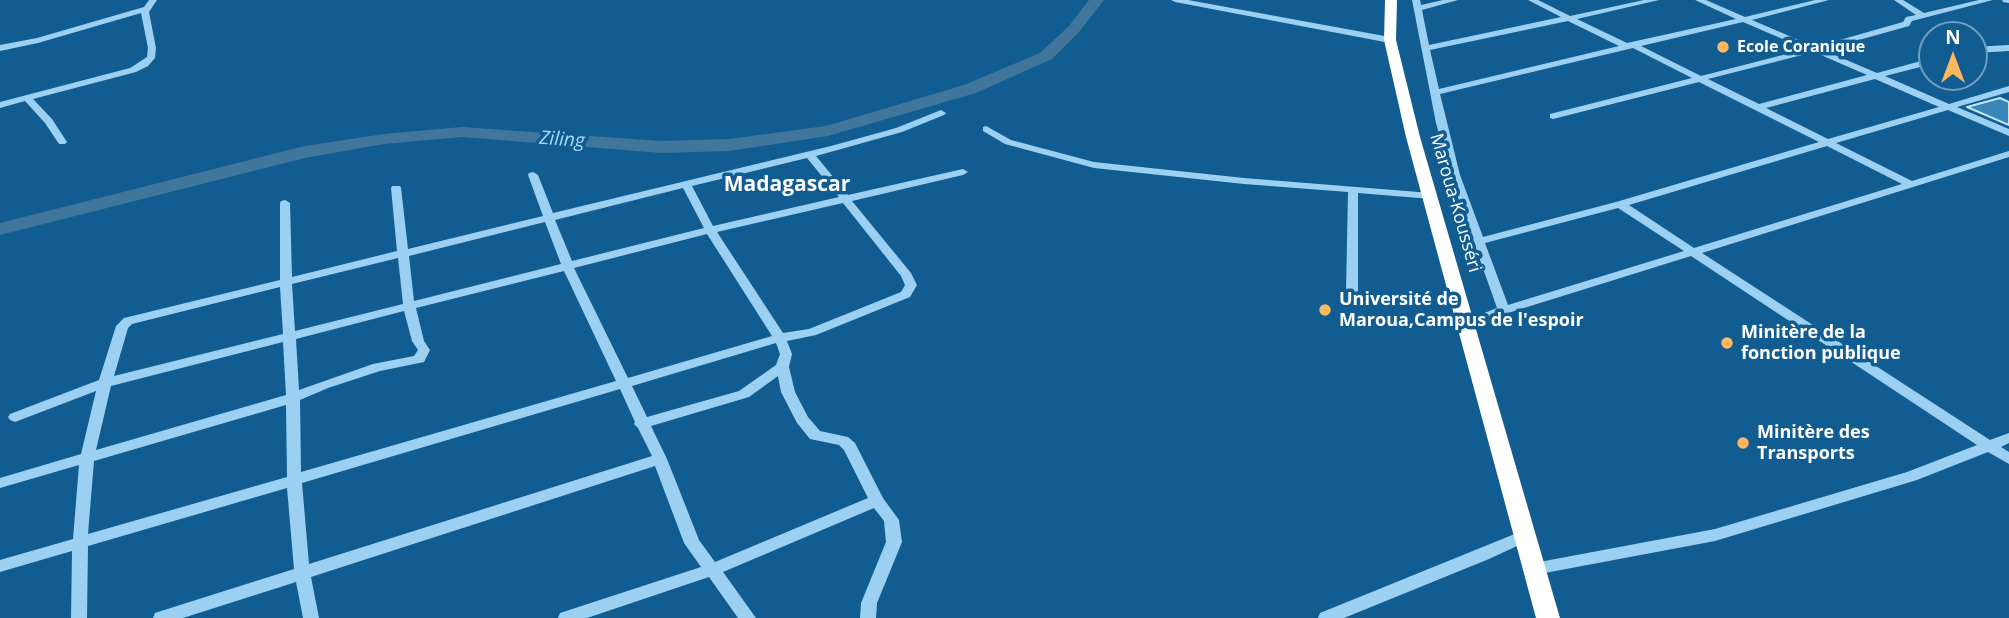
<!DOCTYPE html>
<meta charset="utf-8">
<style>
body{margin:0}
#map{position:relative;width:2009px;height:618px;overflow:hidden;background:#115c91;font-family:"Open Sans",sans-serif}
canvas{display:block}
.north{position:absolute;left:1918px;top:21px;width:70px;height:70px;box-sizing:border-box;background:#115c91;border:2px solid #709dbd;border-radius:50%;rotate:0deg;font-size:19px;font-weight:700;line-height:28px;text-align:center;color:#fff}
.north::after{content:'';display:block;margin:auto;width:24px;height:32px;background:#ffb85d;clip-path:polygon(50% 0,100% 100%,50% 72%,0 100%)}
</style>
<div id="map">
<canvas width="2009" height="618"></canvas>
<div class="north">N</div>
</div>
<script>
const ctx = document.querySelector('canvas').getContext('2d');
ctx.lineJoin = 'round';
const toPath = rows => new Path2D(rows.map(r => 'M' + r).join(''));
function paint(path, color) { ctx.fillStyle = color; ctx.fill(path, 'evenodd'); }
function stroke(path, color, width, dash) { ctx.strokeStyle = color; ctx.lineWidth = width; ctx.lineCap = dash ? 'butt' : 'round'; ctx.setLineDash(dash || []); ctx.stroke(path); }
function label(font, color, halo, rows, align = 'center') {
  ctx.font = font + ' "Open Sans",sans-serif'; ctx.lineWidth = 7; ctx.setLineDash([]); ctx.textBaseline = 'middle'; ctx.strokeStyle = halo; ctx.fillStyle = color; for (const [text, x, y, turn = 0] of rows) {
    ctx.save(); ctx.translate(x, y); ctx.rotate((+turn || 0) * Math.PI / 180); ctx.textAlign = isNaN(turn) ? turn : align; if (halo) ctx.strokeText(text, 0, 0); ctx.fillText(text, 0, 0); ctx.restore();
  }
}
const river = toPath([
 [1089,0,1104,0,1079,32,1052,59,976,93,828,136,729,151,661,153,462,137,384,144,305,158,0,235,0,223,305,146,384,134,462,127,661,141,729,139,826,126,964,85,1040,53,1069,26,1089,0]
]);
const building = toPath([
 [2000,98,2009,102,2009,125,1967,107,2000,98]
]);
const minor = toPath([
 [149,0,157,0,149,12,156,48,155,58,148,66,136,72,33,99,52,119,67,142,65,144,59,144,45,123,25,101,0,108,0,102,130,68,147,57,148,48,141,13,38,43,0,51,0,45,37,38,144,7,149,0],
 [1171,0,1188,0,1390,37,1394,40,1390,43,1175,2,1171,0],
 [1412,0,1420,0,1421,5,1443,0,1458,0,1422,10,1429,45,1561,17,1528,0,1538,0,1570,16,1644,0,1659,0,1577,19,1627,43,1736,19,1695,0,1706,0,1745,17,1815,0,1829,0,1752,20,1815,47,1903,22,1906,17,1916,15,1894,0,1903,0,1924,13,1979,0,1993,0,1912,21,1909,26,1823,50,1877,73,1932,58,1932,64,1885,76,1949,104,2009,86,2009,92,1957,107,2009,129,2009,136,1948,110,1836,143,1912,181,2009,151,2009,157,1702,253,1990,440,2009,433,2009,443,2001,447,2009,452,2009,464,1988,452,1917,480,1715,541,1534,575,1528,574,1526,569,1528,564,1534,563,1715,529,1907,472,1977,445,1691,256,1508,313,1472,327,1464,327,1462,324,1464,321,1497,308,1450,175,1436,123,1412,0],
 [1568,21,1619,46,1439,89,1430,50,1568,21],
 [1743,22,1806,49,1701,76,1641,46,1743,22],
 [1633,48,1692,78,1550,114,1550,118,1553,119,1699,82,1819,142,1616,202,1483,237,1460,175,1440,94,1633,48],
 [1814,52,1867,75,1759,104,1708,79,1814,52],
 [1875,79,1939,107,1828,139,1766,108,1875,79],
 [1827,146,1902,184,1694,248,1629,205,1827,146],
 [1618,208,1684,251,1508,305,1485,243,1618,208],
 [2002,0,2009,0,2009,3,2003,2,2002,0],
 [2009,45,2009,51,1974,53,1974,47,2009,45],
 [941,110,946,113,944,115,902,132,816,156,848,195,963,169,968,172,963,175,852,201,911,273,917,285,910,297,816,335,787,341,792,354,789,367,795,392,808,417,820,431,848,437,855,443,883,498,899,520,902,542,877,603,876,618,860,618,861,603,886,542,884,521,874,508,723,572,756,618,738,618,709,577,587,618,558,618,560,613,701,567,684,543,655,466,311,577,319,618,303,618,296,582,183,618,153,618,155,613,161,611,294,569,287,488,88,546,87,618,71,618,72,551,0,572,0,560,73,539,79,465,0,488,0,478,81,454,96,391,15,422,10,420,8,417,10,414,99,380,116,326,124,318,280,280,280,203,281,201,285,200,290,203,292,277,397,251,391,188,392,186,400,186,401,188,408,249,543,216,528,175,529,173,533,172,538,175,553,213,831,146,896,128,941,110],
 [807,158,839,197,713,226,692,186,807,158],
 [683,188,704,228,572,261,555,220,683,188],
 [843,203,901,276,905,285,901,292,809,329,783,333,717,232,843,203],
 [545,222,561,264,414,301,409,256,545,222],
 [707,234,772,336,628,378,574,268,707,234],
 [398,258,403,304,295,331,292,284,398,258],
 [564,271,616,381,301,472,300,400,328,388,380,371,424,362,430,350,424,341,416,308,564,271],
 [280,287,283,334,114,376,128,328,132,324,280,287],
 [404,311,412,341,418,350,414,356,373,364,299,390,296,339,404,311],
 [283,342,286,395,96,450,111,386,283,342],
 [776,343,780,354,776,365,739,391,647,417,632,386,776,343],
 [778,376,781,392,797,423,810,439,839,445,844,450,868,498,715,562,699,540,667,459,651,426,749,397,778,376],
 [620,389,635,422,634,424,638,428,652,456,309,564,302,483,620,389],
 [286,405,287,477,88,534,94,461,286,405],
 [986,126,1011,140,1094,162,1244,178,1431,193,1436,196,1431,199,1358,193,1358,291,1352,295,1346,291,1348,192,1244,184,1094,168,1005,144,983,131,983,127,986,126],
 [1527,529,1532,531,1535,535,1532,539,1489,559,1344,618,1318,618,1320,613,1527,529]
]);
const highway = toPath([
 [1385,0,1397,0,1396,40,1420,137,1560,618,1536,618,1406,137,1384,40,1385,0]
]);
const markers = [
 [1723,47,7,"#ffb85d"],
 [1325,310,7,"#ffb85d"],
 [1727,343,7,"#ffb85d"],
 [1743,443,7,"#ffb85d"]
];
const farPoinames = [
 ["Ecole Coranique",1737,47]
];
const streetNames = [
 ["Maroua-Kousséri",1455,203,74]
];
const poiNames = [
 ["Université de",1339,300],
 ["Maroua,Campus de l'espoir",1339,321],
 ["Minitère de la",1741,333],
 ["fonction publique",1741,354],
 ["Minitère des",1757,433],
 ["Transports",1757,454]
];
const waterNames = [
 ["Ziling",562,140,4]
];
const quarterNames = [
 ["Madagascar",787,185]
];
paint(river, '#40769c');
paint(building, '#3986b9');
stroke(building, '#c3e6fd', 2);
paint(minor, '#9cd0f3');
paint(highway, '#fff');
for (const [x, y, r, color] of markers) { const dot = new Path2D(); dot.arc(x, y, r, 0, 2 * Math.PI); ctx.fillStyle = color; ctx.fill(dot); stroke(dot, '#115c91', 2.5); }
label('bold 16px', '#fff', '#115c91', farPoinames, 'left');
label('18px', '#fff', '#115c91', streetNames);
label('bold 18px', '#fff', '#115c91', poiNames, 'left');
label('italic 19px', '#a8d9fa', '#115c91', waterNames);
label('bold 21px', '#fff', '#115c91', quarterNames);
</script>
